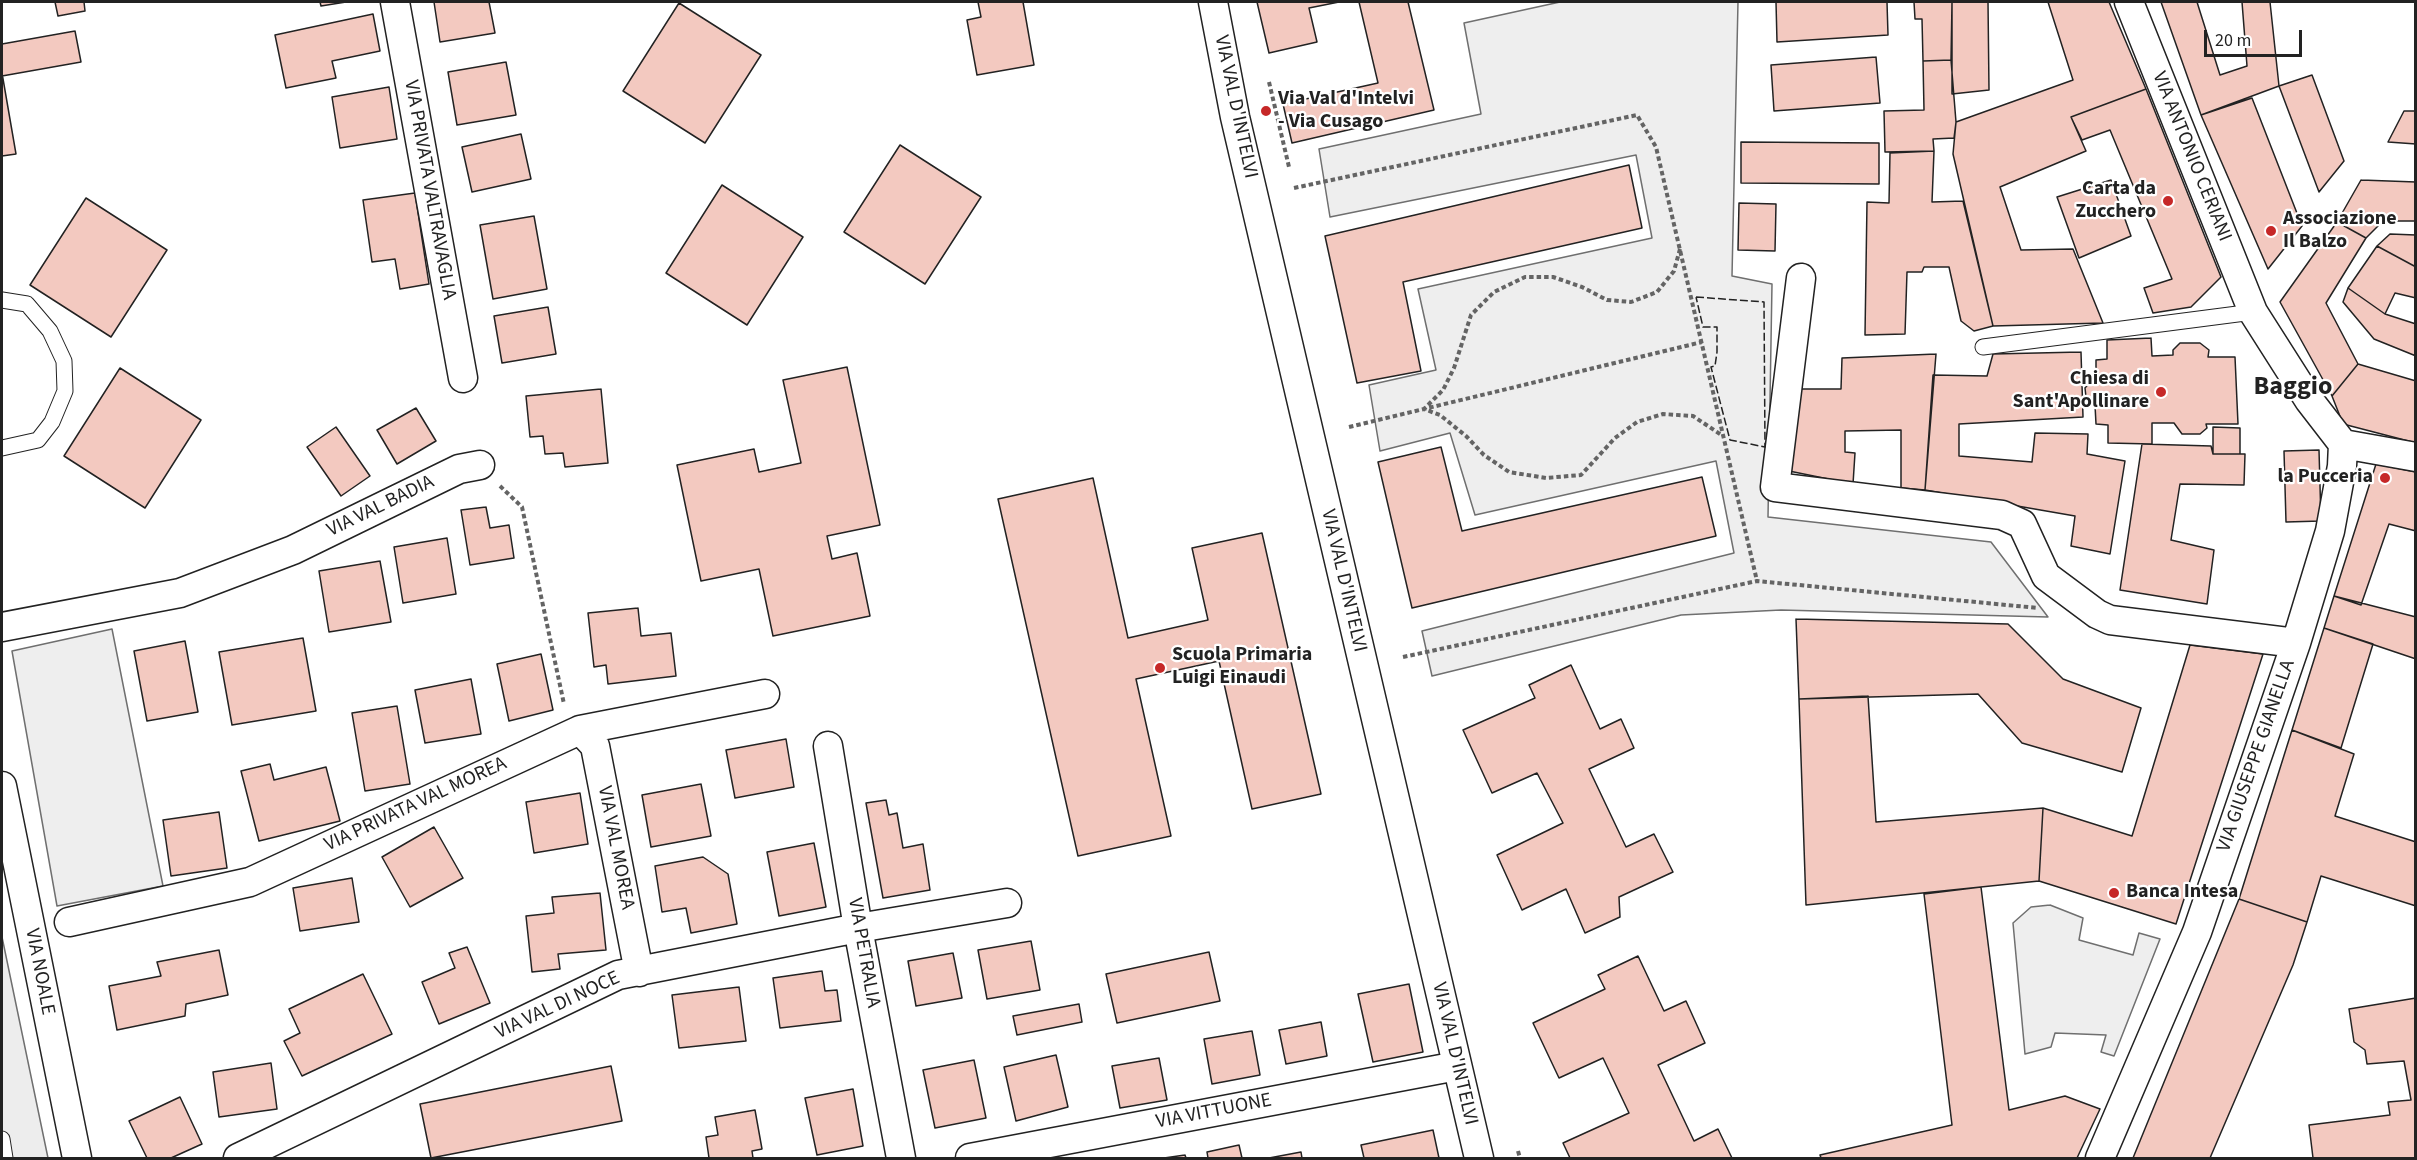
<!DOCTYPE html>
<style>
body{margin:0}
#map{position:relative;width:2417px;height:1160px;overflow:hidden;background:#fff;font-family:"Source Sans 3",sans-serif}
canvas{display:block}
.frame{position:absolute;inset:0;border:3px solid #222;pointer-events:none}
.scale{position:absolute;left:2204px;top:30px;width:98px;height:27px;box-sizing:border-box;border:3px solid #222;border-top:0;padding-left:8px;font-size:18px;line-height:21px;white-space:nowrap;color:#222;-webkit-text-stroke:4px #fff;paint-order:stroke}
</style>
<div id="map">
<canvas width="2417" height="1160"></canvas>
<div class="frame"></div>
<div class="scale">20 m</div>
</div>
<script>
const ctx = document.querySelector('canvas').getContext('2d');
ctx.lineJoin = 'round';
function paint(path, color) { ctx.fillStyle = color; ctx.fill(path, 'evenodd'); }
const toPath = rows => new Path2D(rows.map(r => 'M' + r).join(''));
function stroke(path, color, width, dash) { ctx.strokeStyle = color; ctx.lineWidth = width; ctx.lineCap = dash ? 'butt' : 'round'; ctx.setLineDash(dash || []); ctx.stroke(path); }
function label(font, color, halo, rows, align = 'center') {
  ctx.font = font + ' "Source Sans 3",sans-serif'; ctx.lineWidth = 4.5; ctx.setLineDash([]); ctx.textBaseline = 'middle'; ctx.strokeStyle = halo; ctx.fillStyle = color; for (const [text, x, y, turn = 0] of rows) {
    ctx.save(); ctx.translate(x, y); ctx.rotate((+turn || 0) * Math.PI / 180); ctx.textAlign = isNaN(turn) ? turn : align; if (halo) ctx.strokeText(text, 0, 0); ctx.fillText(text, 0, 0); ctx.restore();
  }
}
const green = toPath([
 [1560,2,1738,2,1732,276,1772,284,1768,517,1991,542,2048,617,1781,610,1681,615,1432,676,1422,631,1734,553,1716,461,1475,515,1450,433,1380,451,1369,385,1436,370,1418,289,1652,238,1636,155,1330,217,1319,149,1481,114,1464,23,1560,2],
 [112,629,163,886,57,906,12,651,112,629],
 [2050,905,2083,918,2079,940,2133,955,2139,933,2160,939,2114,1056,2101,1052,2106,1035,2055,1033,2051,1047,2025,1054,2013,923,2031,907,2050,905]
]);
const parking = toPath([
 [2,937,48,1158,2,1158,2,937]
]);
const building = toPath([
 [55,2,84,2,85,11,58,16,55,2],
 [320,2,346,2,321,6,320,2],
 [434,2,489,2,495,33,440,42,434,2],
 [978,2,1023,2,1034,65,977,75,967,20,981,17,978,2],
 [1257,2,1339,2,1309,8,1317,42,1269,53,1257,2],
 [1359,2,1408,2,1434,110,1292,143,1283,104,1378,83,1359,2],
 [1776,2,1887,2,1888,35,1777,42,1776,2],
 [1914,2,1952,2,1951,60,1923,61,1922,19,1915,19,1914,2],
 [1952,2,1988,2,1989,90,1952,94,1952,2],
 [2048,2,2109,2,2146,89,2071,117,2086,151,2000,187,2021,250,2073,249,2103,323,1993,326,1953,154,1956,122,2073,80,2048,2],
 [2161,2,2197,2,2220,75,2247,66,2242,2,2270,2,2279,86,2201,115,2161,2],
 [679,3,761,55,705,143,623,91,679,3],
 [373,14,380,51,332,61,336,78,286,88,275,35,373,14],
 [75,31,81,62,2,76,2,44,75,31],
 [1876,57,1880,103,1774,111,1771,65,1876,57],
 [1951,60,1956,122,1954,138,1933,139,1934,151,1885,152,1884,111,1924,110,1923,61,1951,60],
 [506,62,516,115,457,125,448,72,506,62],
 [2,73,16,154,2,156,2,73],
 [2312,75,2344,161,2319,192,2279,86,2312,75],
 [389,87,397,139,340,148,332,97,389,87],
 [2146,89,2221,277,2191,307,2153,313,2144,288,2172,279,2110,130,2082,140,2071,117,2146,89],
 [2252,98,2302,226,2268,269,2201,115,2252,98],
 [2404,111,2416,111,2416,144,2388,142,2404,111],
 [521,134,531,179,472,192,462,147,521,134],
 [1741,142,1879,143,1879,184,1741,183,1741,142],
 [900,145,981,197,925,284,844,232,900,145],
 [1934,151,1932,202,1963,201,1993,326,1974,331,1961,321,1949,267,1924,267,1922,272,1907,272,1905,334,1865,335,1867,202,1889,203,1890,153,1934,151],
 [1629,165,1642,228,1403,282,1421,371,1357,383,1325,236,1629,165],
 [2111,180,2131,236,2079,258,2057,197,2111,180],
 [2361,180,2416,182,2416,221,2383,221,2366,238,2337,222,2361,180],
 [722,185,803,237,747,325,666,273,722,185],
 [415,193,429,284,400,289,395,259,372,262,363,200,415,193],
 [86,198,167,250,111,337,30,285,86,198],
 [1739,203,1776,204,1775,251,1738,250,1739,203],
 [534,216,547,289,493,299,480,225,534,216],
 [2337,222,2366,238,2326,303,2358,364,2332,396,2280,302,2337,222],
 [2390,234,2416,235,2416,267,2377,246,2390,234],
 [2377,246,2416,267,2416,298,2395,293,2385,314,2348,288,2377,246],
 [2348,288,2385,314,2416,324,2416,356,2374,339,2343,302,2348,288],
 [548,307,556,354,502,363,494,316,548,307],
 [2151,338,2152,356,2173,355,2173,350,2180,343,2200,343,2209,350,2208,357,2235,357,2238,424,2206,424,2207,428,2200,434,2182,434,2174,423,2152,423,2152,444,2108,443,2108,425,2096,424,2095,405,2086,397,2085,388,2096,375,2096,360,2107,359,2107,340,2151,338],
 [2081,352,2083,417,1959,424,1959,456,2032,462,2035,433,2088,434,2087,454,2125,461,2110,554,2071,546,2075,516,1925,490,1933,375,1987,376,1993,354,2081,352],
 [1936,354,1925,490,1901,488,1901,430,1845,431,1845,452,1855,453,1853,484,1789,471,1790,389,1841,389,1842,358,1936,354],
 [2358,364,2416,381,2416,443,2343,424,2332,396,2358,364],
 [847,367,880,525,827,536,832,559,857,553,870,616,773,636,759,569,701,581,677,465,754,449,759,472,801,463,783,380,847,367],
 [120,368,201,420,145,508,64,456,120,368],
 [601,389,608,463,565,467,563,453,545,454,543,436,530,437,526,396,601,389],
 [416,408,436,441,397,464,377,430,416,408],
 [336,427,370,476,341,496,307,447,336,427],
 [2213,427,2240,428,2240,454,2213,454,2213,427],
 [2142,444,2211,446,2213,454,2245,454,2244,485,2180,484,2171,540,2214,550,2207,604,2120,590,2142,444],
 [1441,447,1462,531,1702,477,1716,536,1412,608,1378,462,1441,447],
 [2319,450,2321,521,2286,522,2284,451,2319,450],
 [2376,464,2416,472,2416,531,2389,524,2361,605,2334,596,2376,464],
 [1093,478,1128,638,1208,620,1192,548,1262,533,1321,794,1252,809,1219,661,1136,679,1171,836,1078,856,998,499,1093,478],
 [486,507,490,528,509,525,514,558,470,565,461,510,486,507],
 [447,538,456,594,403,603,394,547,447,538],
 [380,561,391,622,329,632,319,571,380,561],
 [2334,596,2416,617,2416,659,2324,628,2334,596],
 [638,608,641,636,671,633,676,676,608,684,606,665,594,667,588,613,638,608],
 [1796,619,2008,624,2063,679,2141,708,2122,772,2022,743,1978,694,1799,699,1796,619],
 [2324,628,2373,644,2341,748,2292,730,2324,628],
 [303,638,316,711,232,725,219,652,303,638],
 [185,641,198,712,147,721,134,651,185,641],
 [2190,645,2263,654,2176,924,2039,881,2043,808,2132,836,2190,645],
 [541,654,553,710,509,721,497,664,541,654],
 [1571,665,1600,729,1621,719,1634,748,1589,769,1626,847,1654,834,1673,872,1619,897,1620,917,1585,933,1566,889,1522,910,1497,855,1563,823,1537,773,1492,793,1463,730,1535,698,1529,685,1571,665],
 [471,679,481,734,425,743,415,690,471,679],
 [1868,696,1876,822,2043,808,2039,881,1806,905,1799,699,1868,696],
 [397,706,410,784,365,791,352,713,397,706],
 [2292,730,2354,754,2335,816,2416,842,2416,906,2321,876,2307,922,2239,899,2292,730],
 [786,739,794,787,735,798,726,750,786,739],
 [270,764,274,780,326,767,340,821,259,841,241,771,270,764],
 [701,784,711,836,651,847,642,795,701,784],
 [580,793,588,844,534,853,526,802,580,793],
 [886,800,889,815,897,813,903,848,923,844,930,890,883,898,866,803,886,800],
 [219,812,227,868,171,876,163,820,219,812],
 [434,827,463,878,410,907,382,857,434,827],
 [814,843,826,907,779,916,767,852,814,843],
 [703,857,728,874,737,924,691,933,686,908,662,912,655,866,703,857],
 [352,878,359,922,300,931,293,888,352,878],
 [1981,887,2009,1110,2065,1096,2100,1109,2077,1158,1821,1158,1820,1155,1952,1125,1924,894,1981,887],
 [600,893,606,950,558,954,560,969,532,972,526,916,554,913,552,897,600,893],
 [2239,899,2307,922,2293,965,2210,1158,2133,1158,2239,899],
 [1031,941,1040,990,987,999,978,950,1031,941],
 [467,947,490,1003,439,1024,422,982,455,968,449,953,467,947],
 [219,950,228,995,186,1004,185,1016,117,1030,109,986,161,976,157,962,219,950],
 [1209,952,1220,1001,1117,1023,1106,974,1209,952],
 [953,953,962,998,916,1006,908,961,953,953],
 [1638,956,1664,1011,1686,1001,1705,1043,1658,1065,1694,1141,1718,1129,1732,1158,1570,1158,1563,1143,1629,1113,1603,1058,1559,1078,1533,1023,1605,989,1598,975,1638,956],
 [822,971,825,991,837,990,841,1021,780,1028,773,978,822,971],
 [363,974,392,1034,302,1076,284,1041,300,1033,289,1009,363,974],
 [1409,984,1423,1052,1373,1062,1358,994,1409,984],
 [739,987,746,1041,679,1048,672,995,739,987],
 [2416,998,2416,1158,2313,1158,2309,1125,2390,1115,2388,1102,2411,1100,2404,1061,2367,1064,2365,1050,2354,1042,2349,1009,2416,998],
 [1079,1004,1082,1022,1017,1035,1013,1016,1079,1004],
 [1321,1022,1327,1056,1286,1064,1279,1030,1321,1022],
 [1252,1031,1260,1075,1212,1084,1204,1039,1252,1031],
 [1056,1055,1068,1107,1016,1121,1004,1067,1056,1055],
 [1159,1058,1167,1100,1120,1108,1112,1066,1159,1058],
 [974,1060,986,1118,935,1128,923,1070,974,1060],
 [271,1063,277,1109,219,1117,213,1072,271,1063],
 [611,1066,622,1121,431,1158,420,1104,611,1066],
 [853,1089,863,1146,817,1155,805,1098,853,1089],
 [180,1097,202,1144,171,1158,147,1158,129,1121,180,1097],
 [755,1110,762,1149,752,1151,753,1158,709,1158,706,1137,718,1135,715,1117,755,1110],
 [1433,1130,1439,1158,1364,1158,1361,1145,1433,1130],
 [1239,1145,1242,1158,1208,1158,1207,1152,1239,1145],
 [1301,1152,1302,1158,1269,1158,1301,1152],
 [1185,1155,1186,1158,1164,1158,1185,1155]
]);
const path = toPath([
 [1269,82,1289,167],
 [1294,188,1637,115,1656,147,1757,581],
 [1680,249,1674,271,1657,292,1631,302,1607,300,1582,287,1553,277,1525,277,1494,292,1471,315,1454,368,1443,390,1424,409,1440,415,1466,436,1484,455,1509,472,1546,478,1581,475,1615,438,1637,422,1663,414,1693,416,1723,436],
 [1349,427,1702,342],
 [500,486,522,507,564,704],
 [1403,657,1757,581,2038,608],
 [1518,1151,1520,1158]
]);
const lane = toPath([
 [2,300,27,304,50,331,64,361,65,391,52,422,38,440,2,448],
 [1983,347,2253,312],
 [2,1139,5,1158]
]);
const street = toPath([
 [395,2,463,378],
 [1213,2,1235,117,1479,1158],
 [2129,2,2253,312,2309,400,2343,444],
 [1801,278,1775,487,2002,515,2022,524,2046,576,2097,614,2110,620,2296,643],
 [2343,444,2416,457],
 [2,627,180,593,293,550,459,469,480,465],
 [580,730,595,746,639,972],
 [828,746,858,928,901,1158],
 [2,786,77,1158],
 [69,922,250,882,580,730,765,694],
 [238,1158,618,975,858,928,1007,903],
 [970,1158,1457,1066],
 [2100,1158,2197,932,2296,643,2330,531,2342,466,2343,444]
]);
const fence = toPath([
 [1696,297,1764,302,1765,447,1730,440,1711,367,1715,366,1717,352,1717,327,1703,327,1696,297]
]);
const markers = [
 [1266,111,6,"#c62828"],
 [2168,201,6,"#c62828"],
 [2271,231,6,"#c62828"],
 [2161,392,6,"#c62828"],
 [2385,478,6,"#c62828"],
 [1160,668,6,"#c62828"],
 [2114,893,6,"#c62828"]
];
const poiNames = [
 ["Via Val d'Intelvi",1278,100],
 ["- Via Cusago",1278,123],
 ["Carta da",2156,190,"right"],
 ["Zucchero",2156,213,"right"],
 ["Associazione",2283,220],
 ["Il Balzo",2283,243],
 ["Chiesa di",2149,380,"right"],
 ["Sant'Apollinare",2149,403,"right"],
 ["la Pucceria",2373,478,"right"],
 ["Scuola Primaria",1172,656],
 ["Luigi Einaudi",1172,679],
 ["Banca Intesa",2126,893]
];
const streetNames = [
 ["VIA VAL D'INTELVI",1235,107,78],
 ["VIA ANTONIO CERIANI",2191,157,68],
 ["VIA PRIVATA VALTRAVAGLIA",429,190,80],
 ["VIA VAL BADIA",381,507,-26],
 ["VIA VAL D'INTELVI",1343,581,77],
 ["VIA GIUSEPPE GIANELLA",2257,756,-71],
 ["VIA PRIVATA VAL MOREA",416,805,-25],
 ["VIA VAL MOREA",615,848,79],
 ["VIA PETRALIA",863,953,80],
 ["VIA NOALE",39,972,79],
 ["VIA VAL DI NOCE",558,1006,-25],
 ["VIA VAL D'INTELVI",1454,1054,77],
 ["VIA VITTUONE",1214,1112,-11]
];
const districtNames = [
 ["Baggio",2293,388]
];
paint(green, '#eee');
stroke(green, '#6f6f6f', 1.5);
paint(parking, '#ededed');
stroke(parking, '#6f6f6f', 1.5);
paint(building, '#f3c9c0');
stroke(building, '#222', 1.5);
stroke(lane, '#222', 17);
stroke(street, '#222', 31);
stroke(path, '#646464', 4, [4.5, 3]);
stroke(lane, '#fff', 15);
stroke(street, '#fff', 28);
stroke(fence, '#222', 1.5, [8, 3]);
for (const [x, y, r, color] of markers) { const dot = new Path2D(); dot.arc(x, y, r, 0, 2 * Math.PI); ctx.fillStyle = color; ctx.fill(dot); stroke(dot, '#fff', 2); }
label('bold 20px', '#222', '#fff', poiNames, 'left');
label('20px', '#222', '#fff', streetNames);
label('bold 26px', '#222', '#fff', districtNames);
</script>
